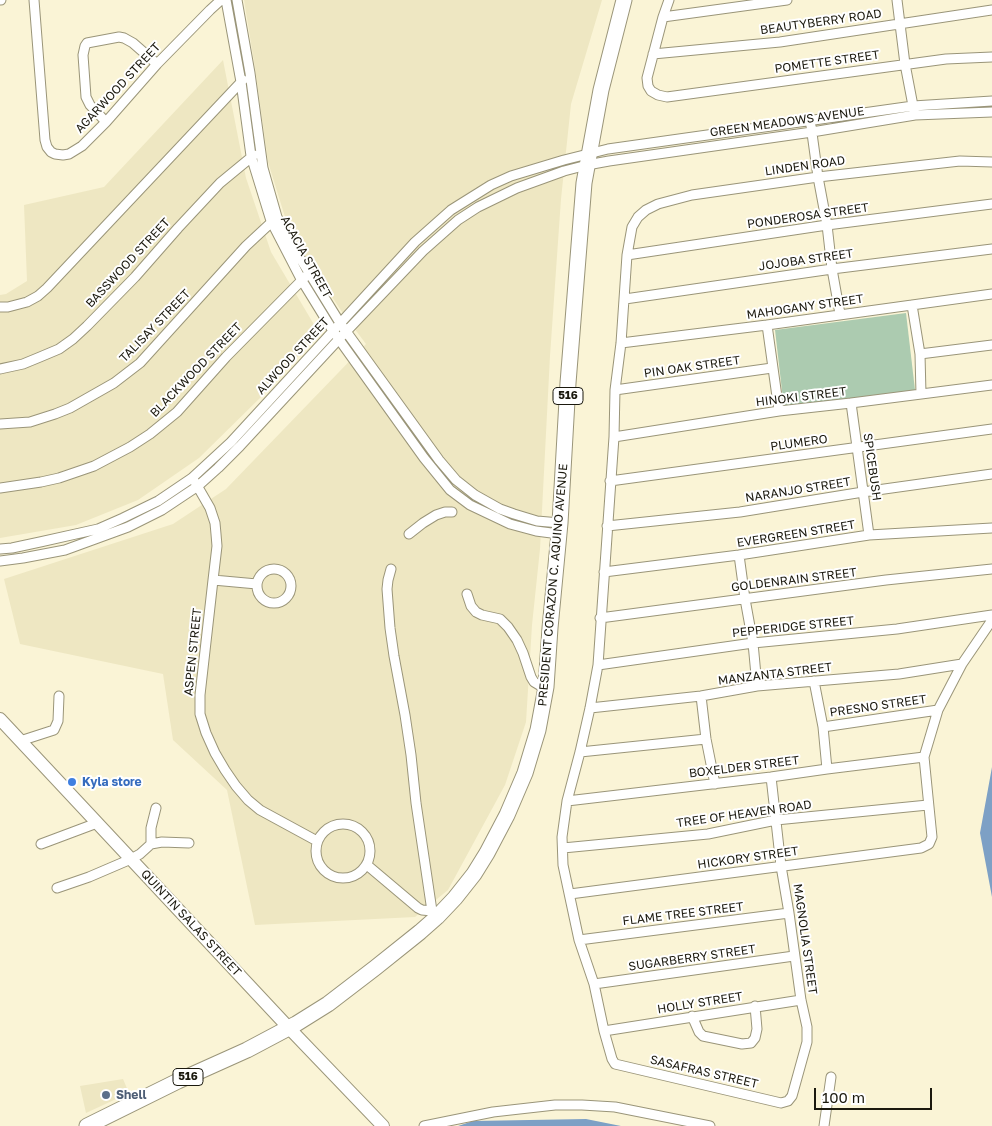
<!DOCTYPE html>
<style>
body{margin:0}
#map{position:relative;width:992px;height:1126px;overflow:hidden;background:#faf4d6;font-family:"Golos Text",sans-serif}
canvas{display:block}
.scale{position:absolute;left:814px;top:1088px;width:118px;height:22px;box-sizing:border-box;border:2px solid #1b190e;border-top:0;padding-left:6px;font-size:15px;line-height:18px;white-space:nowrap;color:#1b190e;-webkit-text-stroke:4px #fff;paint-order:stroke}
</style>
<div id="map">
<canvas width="992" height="1126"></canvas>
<div class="scale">100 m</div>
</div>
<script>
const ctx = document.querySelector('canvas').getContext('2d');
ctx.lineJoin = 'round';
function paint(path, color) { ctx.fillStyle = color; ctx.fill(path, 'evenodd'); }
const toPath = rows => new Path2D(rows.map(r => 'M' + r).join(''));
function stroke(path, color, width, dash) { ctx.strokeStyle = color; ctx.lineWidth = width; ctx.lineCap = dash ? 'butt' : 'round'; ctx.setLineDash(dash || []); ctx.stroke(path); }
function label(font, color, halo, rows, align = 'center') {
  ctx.font = font + ' "Golos Text",sans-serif'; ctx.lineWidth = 4; ctx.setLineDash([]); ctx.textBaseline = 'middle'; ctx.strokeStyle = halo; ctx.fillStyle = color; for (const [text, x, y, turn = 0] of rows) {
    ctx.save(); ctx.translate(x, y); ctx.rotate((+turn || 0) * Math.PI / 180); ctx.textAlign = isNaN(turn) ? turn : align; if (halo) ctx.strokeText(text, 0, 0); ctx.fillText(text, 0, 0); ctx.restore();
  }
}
const built = toPath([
 [244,0,602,0,571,104,561,199,550,356,540,549,532,625,526,722,505,785,448,890,415,917,255,925,227,790,173,740,163,674,20,644,4,579,173,524,226,489,366,344,342,312,290,233,268,162,255,68],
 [223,60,246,178,271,252,319,333,260,398,199,458,138,500,76,525,0,538,0,295,6,294,27,281,24,205,104,187],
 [123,1079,129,1093,86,1113,80,1086]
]);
const green = toPath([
 [906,313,915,390,784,408,775,330]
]);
const water = toPath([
 [992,767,992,897,980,833],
 [586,1119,621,1126,458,1126,473,1121]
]);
const minor = toPath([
 [0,0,1,0],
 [34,0,45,140,47,147,51,152,55,154,63,155,69,154,82,146,106,122,157,64,210,10,221,0],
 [226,0,241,82,251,156,271,221,301,279,333,331,424,458,450,490,470,505,510,524,536,531,559,534],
 [237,0,250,73,263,168,277,217,287,237,340,323,439,460,456,480,475,495,500,509,514,514,537,521,560,523],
 [669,0,663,17,647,78,648,86,651,91,658,95,667,97,946,59,992,57],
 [897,0,905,64,914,111],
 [663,17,787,0],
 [653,54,780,42,992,10],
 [106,122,90,105,86,97,83,55,85,46,87,43,119,37,124,38,133,43,157,64],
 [811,126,818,177,827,225,832,269,840,314],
 [627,255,827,225,992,204],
 [625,299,832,269,992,249],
 [912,305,920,354,921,394],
 [0,307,8,307,27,302,38,296,47,288,243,80],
 [767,325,779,411],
 [621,343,767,325,992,294],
 [920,354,992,345],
 [0,369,23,364,40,357,59,349,73,339,87,326,135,277,178,228,220,183,254,155],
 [615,390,772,368],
 [851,403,869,535],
 [0,424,30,422,55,414,70,408,114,383,140,363,246,246,275,219],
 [614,437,779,411,851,403,992,385],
 [610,481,992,429],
 [195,482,210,508,215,523,216,534,217,546,213,580,200,695,200,714,206,733,215,753,225,770,236,786,248,800,260,810,317,841],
 [0,488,41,482,59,478,94,466,130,447,150,434,177,412,226,357,306,276],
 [607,526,740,512,863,492,992,474],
 [409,534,423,523,436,515,445,512,452,512],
 [0,549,12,548,40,542,98,529,123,518,158,501,192,478,231,442,415,242,451,210,491,185,511,176,564,160,608,149,913,106,992,101],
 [739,555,745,599,753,643,757,686],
 [0,561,23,558,65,550,128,527,162,510,198,486,218,468,240,446,340,338,423,251,458,220,478,207,517,188,564,171,587,165,609,161,812,132,915,115,992,112],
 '257 586a17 17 0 1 1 34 0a17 17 0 1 1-34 0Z',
 [391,569,388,580,387,589,390,628,394,656,405,715,411,755,416,803,432,911,437,917],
 [604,572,739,555,869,535,992,528],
 [213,580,257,584],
 [467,594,471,606,476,612,482,615,500,619,508,627,517,640,523,653,531,677,534,682,539,685,546,687],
 [600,618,886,580,992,569],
 [598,665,753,643,897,629,992,615],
 [814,681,823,727,827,769],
 [701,696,706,739,715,784],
 [590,708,701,696,757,686,899,674,962,664],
 [823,727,938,710],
 [20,741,54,730,58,721,59,696],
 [580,752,706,739],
 [771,777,781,866,789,913,801,1000,807,1027,807,1042,792,1096,788,1101,781,1103,615,1064,612,1059,604,1031,594,984,579,940,563,865,562,837,567,801,580,752,590,708,598,665,614,437,615,390,621,343,627,255,632,227,638,217,646,210,658,204,692,195,818,177,960,161,992,162],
 [567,801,771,777,827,769,924,757],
 '316 851a27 27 0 1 1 54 0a27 27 0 1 1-54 0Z',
 [41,844,97,823],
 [151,844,162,842,189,843],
 [563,848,708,834,776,820,928,805],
 [367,865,418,908,422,910,432,911],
 [57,888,89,877,131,859,140,854,151,844,151,828,156,808],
 [570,894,921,848,929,844,932,837,924,757,938,710,962,664,992,620],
 [579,940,789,913],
 [594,984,794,956],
 [692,1016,699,1032,703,1036,742,1044,751,1043,755,1038,757,1029,755,1006],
 [604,1031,801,1000],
 [424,1126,493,1112,555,1105,582,1105,615,1107,710,1126],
 [824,1126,831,1077]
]);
const secondary = toPath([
 [0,719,288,1027,383,1126]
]);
const trunk = toPath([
 [87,1126,178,1081,247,1050,296,1024,328,1004,375,968,420,932,437,917,455,898,474,874,487,853,507,815,525,773,531,753,538,730,546,687,550,628,560,523,568,383,584,183,601,90,624,0]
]);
const markers = [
 [72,782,5,"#3f7fe0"],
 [106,1095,5,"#5c6f8a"]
];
const shields = [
 [568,396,30],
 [188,1077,30]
];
const shieldNames = [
 ["516",568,396],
 ["516",188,1077]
];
const streetNames = [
 ["BEAUTYBERRY ROAD",821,22,-8],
 ["POMETTE STREET",827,62,-8],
 ["AGARWOOD STREET",118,88,-47],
 ["GREEN MEADOWS AVENUE",787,122,-8],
 ["LINDEN ROAD",805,166,-8],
 ["PONDEROSA STREET",808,216,-8],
 ["ACACIA STREET",306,257,61],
 ["JOJOBA STREET",806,260,-8],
 ["BASSWOOD STREET",128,263,-47],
 ["MAHOGANY STREET",805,307,-8],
 ["TALISAY STREET",155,326,-46],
 ["ALWOOD STREET",293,356,-47],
 ["PIN OAK STREET",692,367,-8],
 ["BLACKWOOD STREET",196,370,-46],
 ["HINOKI STREET",801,397,-7],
 ["PLUMERO",799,443,-8],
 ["SPICEBUSH",872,467,82],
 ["NARANJO STREET",798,490,-9],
 ["EVERGREEN STREET",796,534,-9],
 ["GOLDENRAIN STREET",794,580,-7],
 ["PRESIDENT CORAZON C. AQUINO AVENUE",553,585,-85],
 ["PEPPERIDGE STREET",793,627,-6],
 ["ASPEN STREET",193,652,-84],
 ["MANZANTA STREET",775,674,-7],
 ["PRESNO STREET",878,706,-8],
 ["BOXELDER STREET",744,767,-7],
 ["TREE OF HEAVEN ROAD",744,814,-8],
 ["HICKORY STREET",748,858,-8],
 ["FLAME TREE STREET",683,914,-7],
 ["QUINTIN SALAS STREET",191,923,47],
 ["MAGNOLIA STREET",805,939,82],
 ["SUGARBERRY STREET",692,958,-8],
 ["HOLLY STREET",700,1003,-9],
 ["SASAFRAS STREET",704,1072,13]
];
const shopNames = [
 ["Kyla store",82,782]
];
const serviceNames = [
 ["Shell",116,1095]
];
paint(built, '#eee7c2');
paint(green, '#accbb0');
paint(water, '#7da0c5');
stroke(minor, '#9a9579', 11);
stroke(secondary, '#9a9579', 14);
stroke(trunk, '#9a9579', 17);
stroke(minor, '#fff', 9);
stroke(secondary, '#fff', 12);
stroke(trunk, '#fff', 15);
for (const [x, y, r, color] of markers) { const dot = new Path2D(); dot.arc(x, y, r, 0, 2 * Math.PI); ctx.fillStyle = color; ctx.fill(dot); stroke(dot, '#fff', 2); }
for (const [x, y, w] of shields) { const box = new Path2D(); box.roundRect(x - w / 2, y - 8.5, w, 17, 4); ctx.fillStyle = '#fff'; ctx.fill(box); stroke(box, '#1b190e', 1); }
label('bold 11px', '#1b190e', null, shieldNames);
label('12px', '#1b190e', '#fff', streetNames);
label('bold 12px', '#366cbe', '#fff', shopNames, 'left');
label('bold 12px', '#4e5e75', '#fff', serviceNames, 'left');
</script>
